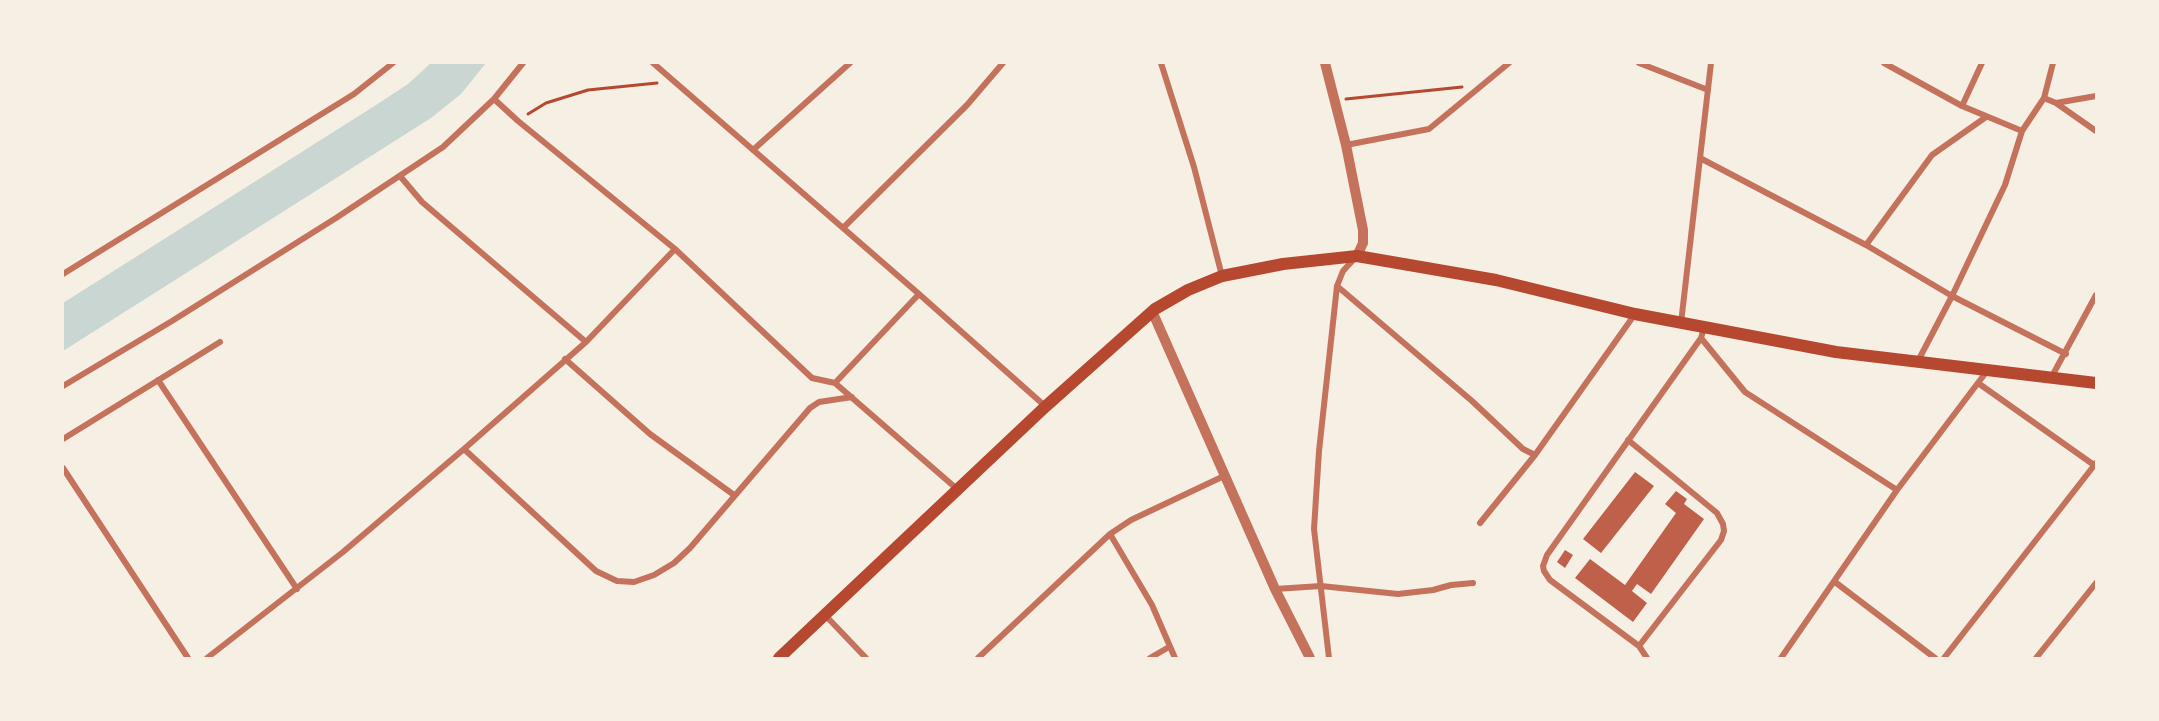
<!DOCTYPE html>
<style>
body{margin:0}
#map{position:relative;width:2159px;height:721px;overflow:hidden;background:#f6efe4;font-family:Arial,sans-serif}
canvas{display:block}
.frame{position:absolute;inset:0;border:64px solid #f6efe4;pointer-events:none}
</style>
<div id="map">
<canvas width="2159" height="721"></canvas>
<div class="frame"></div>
</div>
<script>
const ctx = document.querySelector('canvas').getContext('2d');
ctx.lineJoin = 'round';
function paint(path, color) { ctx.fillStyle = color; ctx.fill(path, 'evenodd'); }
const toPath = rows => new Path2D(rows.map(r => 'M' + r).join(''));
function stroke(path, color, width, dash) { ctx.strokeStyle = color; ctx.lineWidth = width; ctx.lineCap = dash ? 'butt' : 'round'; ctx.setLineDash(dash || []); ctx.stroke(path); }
const water = toPath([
 [431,63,486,63,461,94,431,118,63,351,63,303,376,105,408,84]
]);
const building = toPath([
 [1635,472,1654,486,1601,553,1583,539],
 [1676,491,1687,499,1684,504,1704,519,1651,594,1637,584,1632,591,1647,603,1633,622,1575,578,1590,559,1625,585,1676,513,1665,504],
 [1565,550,1573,555,1565,568,1557,562]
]);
const path = toPath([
 [1346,99,1462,87],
 [528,114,546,103,588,90,657,83]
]);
const minor = toPath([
 [653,63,919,294,1045,406],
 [1161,63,1194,167,1222,276],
 [1639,63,1708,90],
 [1884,63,1962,106,2022,131],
 [2044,98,2053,63],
 [494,99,518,121,675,249,812,378,835,383,957,489],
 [2056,103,2096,131],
 [1962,106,1982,63],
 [1346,145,1429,129,1509,63],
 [753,150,850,63],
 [1700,158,1866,245,1952,296,2066,354],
 [400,176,422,202,586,342],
 [843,228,967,105,1003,63],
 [1866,245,1932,155,1986,117],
 [63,274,354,94,393,63],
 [1337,286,1472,401,1523,449,1535,455,1635,314],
 [1681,323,1711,63],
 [1701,338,1745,392,1897,490],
 [565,359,650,434,734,495],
 [1918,361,1952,296,2005,185,2022,131,2044,98,2056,103,2096,96],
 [2051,378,2096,295],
 [158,380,297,589],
 [835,383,919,294],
 [1978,383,2094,465],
 [63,386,172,321,336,218,443,147,494,99,523,63],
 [63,439,220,342],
 [1628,440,1717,513,1723,524,1724,531,1721,540,1639,646],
 [464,449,596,571,617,581,634,582,654,575,674,563,690,548,810,408,819,402,852,397],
 [63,468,188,658],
 [1480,523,1535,455],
 [1110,534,1152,605,1175,658],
 [1835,582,1935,658],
 [1275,589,1321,586,1398,594,1433,590,1451,585,1473,583],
 [825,615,866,658],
 [207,658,343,552,464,449,586,342,675,249],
 [978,658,1110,534,1131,520,1224,476],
 [1150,658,1169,647],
 [1329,658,1314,529,1319,451,1337,286,1343,271,1355,258],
 [1647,658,1639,646,1550,580,1544,571,1543,566,1547,555,1701,338,1704,328],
 [1781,658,1897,490,1987,371],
 [1944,658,2096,463],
 [2036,658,2096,583]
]);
const tertiary = toPath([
 [1325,63,1346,145,1363,230,1363,243,1357,256],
 [1152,311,1275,589,1310,658]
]);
const secondary = toPath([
 [779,658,1045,407,1155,309,1188,290,1222,276,1283,264,1357,256,1496,280,1635,314,1836,352,2096,383]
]);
paint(water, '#c9d6d2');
paint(building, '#bf614a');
stroke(path, '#b5482f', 3);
stroke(minor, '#c5725c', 6);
stroke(tertiary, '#c5725c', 10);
stroke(secondary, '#b5482f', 12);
</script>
